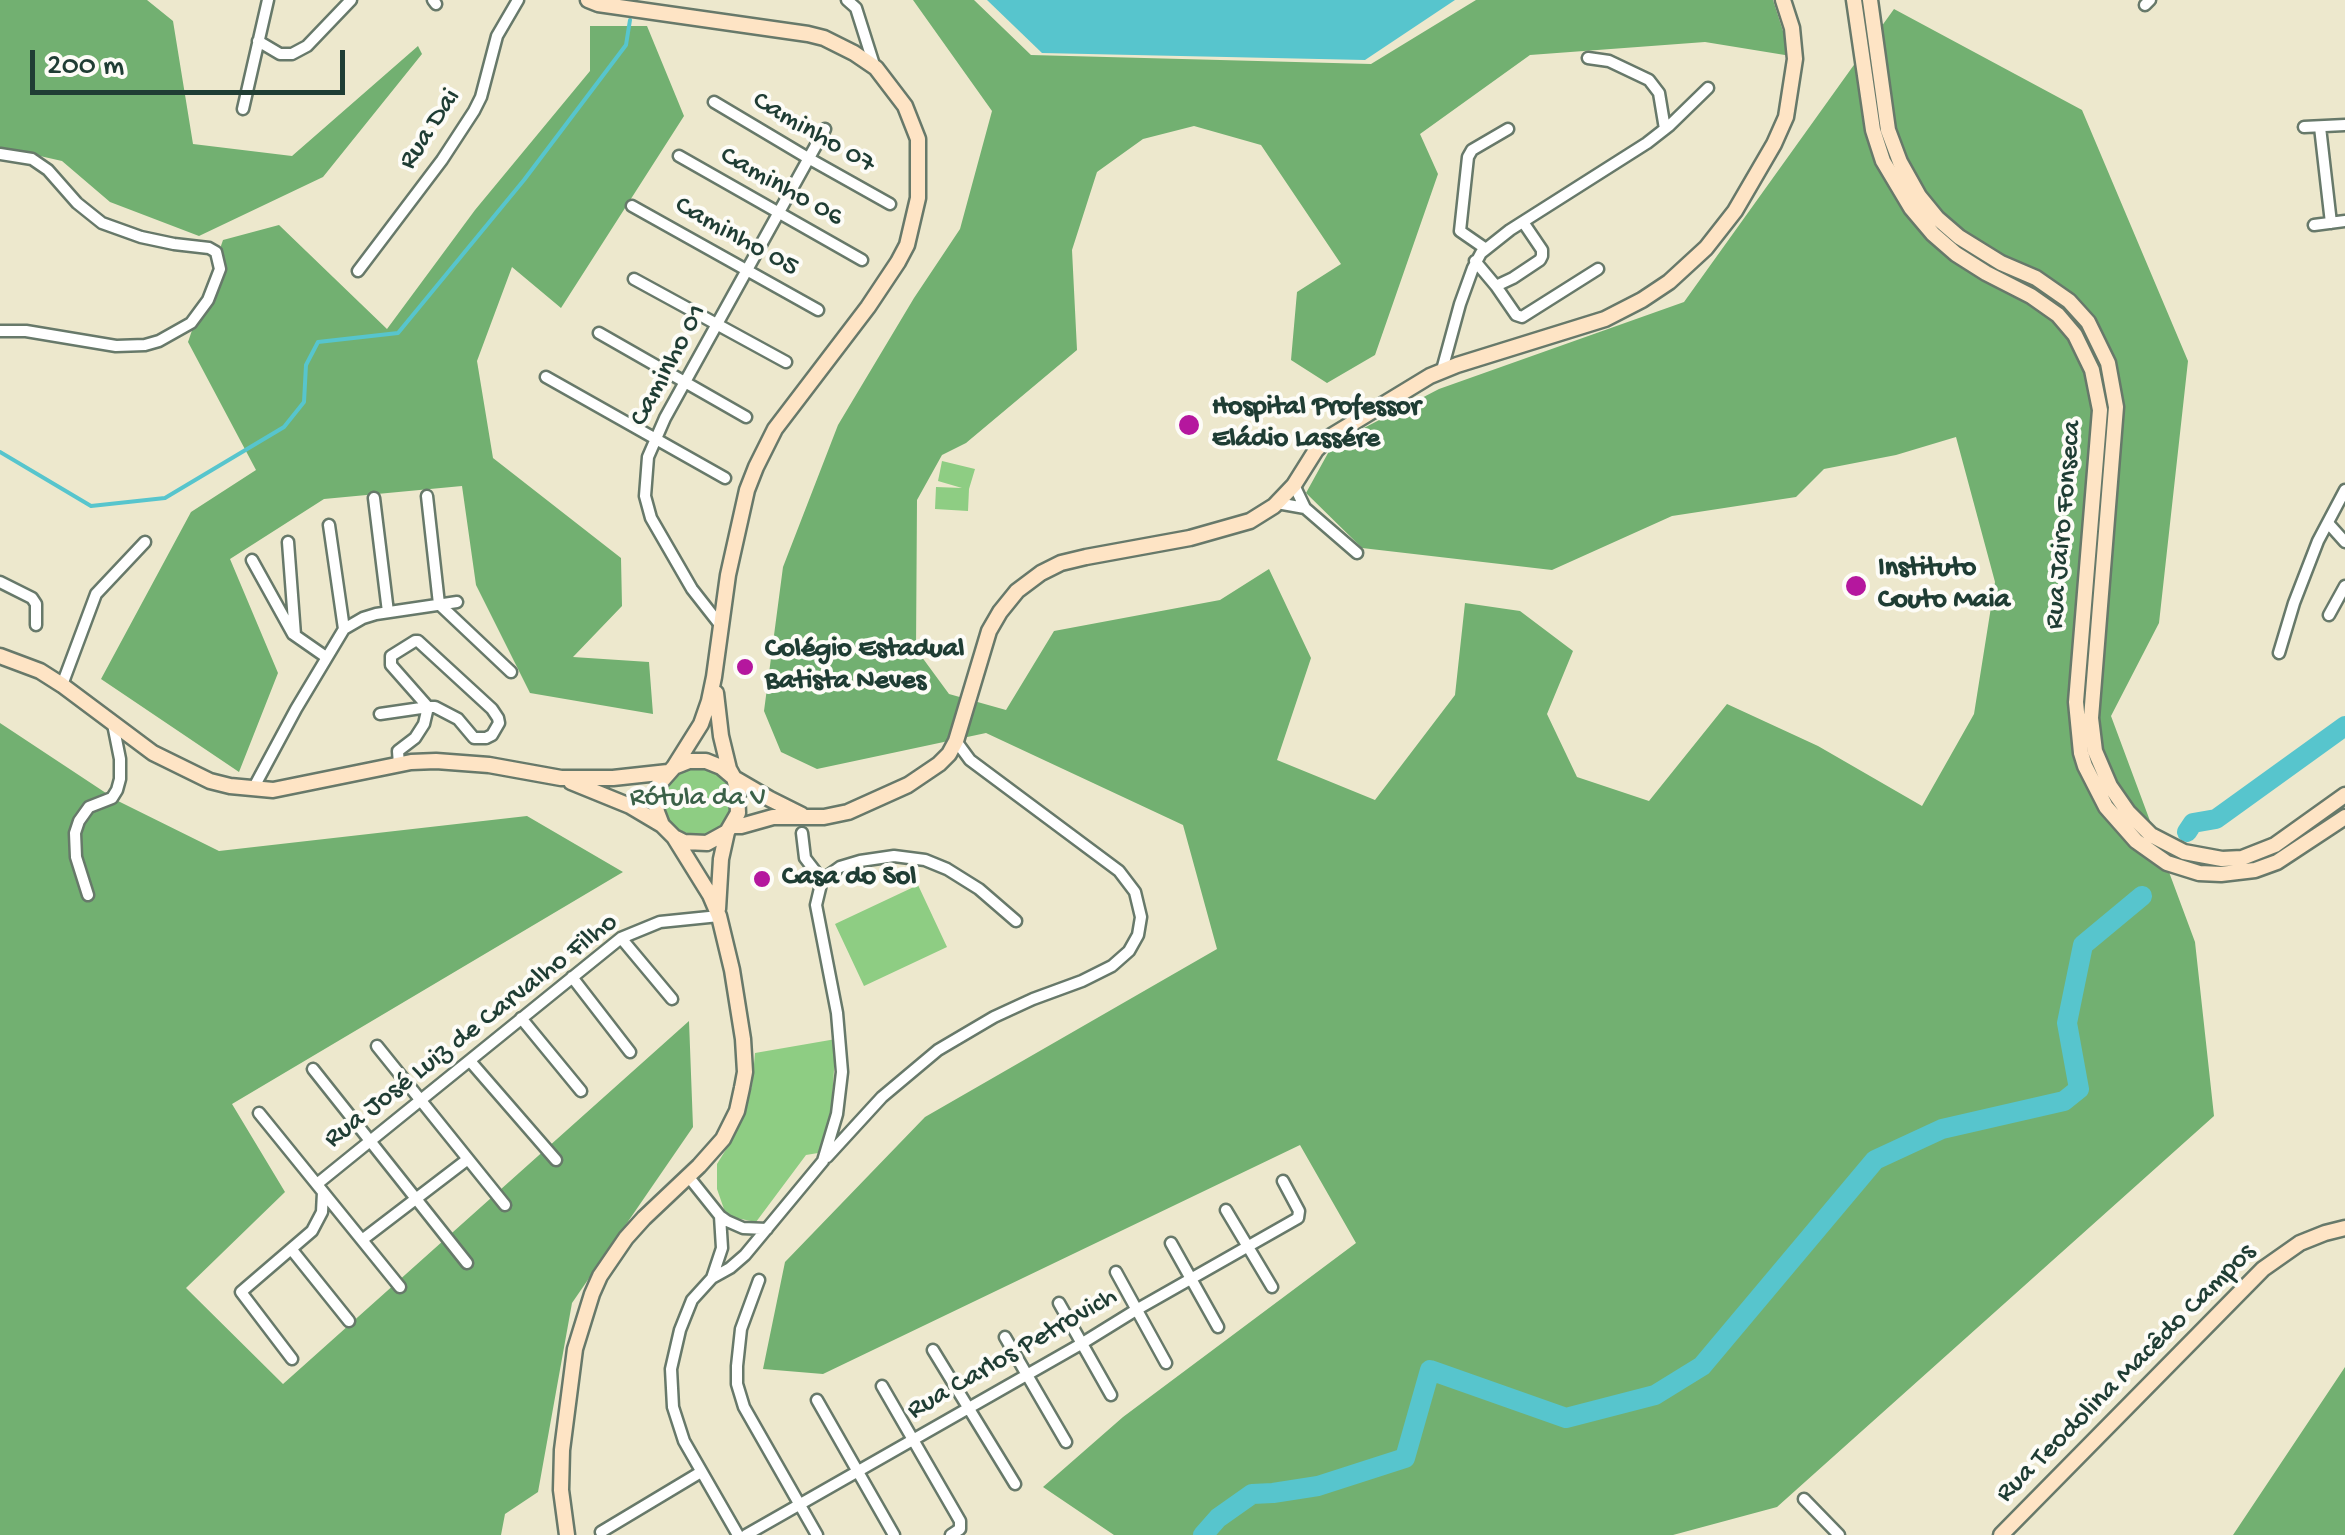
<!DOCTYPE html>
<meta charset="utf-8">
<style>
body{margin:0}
#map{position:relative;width:2345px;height:1535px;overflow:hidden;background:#ede8cd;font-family:"Gochi Hand",sans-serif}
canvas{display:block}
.scale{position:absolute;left:30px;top:50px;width:315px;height:45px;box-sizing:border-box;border:5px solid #1f3d34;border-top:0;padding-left:12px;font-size:30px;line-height:35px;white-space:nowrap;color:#1f3d34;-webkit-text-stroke:8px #fdfcf7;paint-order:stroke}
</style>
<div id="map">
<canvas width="2345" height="1535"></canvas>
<div class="scale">200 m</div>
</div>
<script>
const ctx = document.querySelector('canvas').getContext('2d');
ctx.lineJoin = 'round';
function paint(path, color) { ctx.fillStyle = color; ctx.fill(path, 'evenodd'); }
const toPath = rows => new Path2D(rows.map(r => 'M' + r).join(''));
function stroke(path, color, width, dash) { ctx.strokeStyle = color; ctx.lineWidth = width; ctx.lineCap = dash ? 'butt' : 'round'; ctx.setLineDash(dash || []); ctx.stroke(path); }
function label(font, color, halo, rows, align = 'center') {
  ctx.font = font + ' "Gochi Hand",sans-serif'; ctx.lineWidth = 8; ctx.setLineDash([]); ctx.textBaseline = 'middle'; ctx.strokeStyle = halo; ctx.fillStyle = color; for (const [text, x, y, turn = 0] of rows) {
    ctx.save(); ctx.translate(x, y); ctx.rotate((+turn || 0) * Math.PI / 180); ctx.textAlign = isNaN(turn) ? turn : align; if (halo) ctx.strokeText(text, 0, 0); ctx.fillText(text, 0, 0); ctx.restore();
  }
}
const green = toPath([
 [942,461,975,469,969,489,968,511,935,509,936,487,962,488,938,481],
 '663 800a35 35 0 1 1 70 0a35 35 0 1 1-70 0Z',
 [918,885,947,947,864,986,835,924],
 [836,1039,831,1116,818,1153,806,1155,756,1222,731,1217,725,1212,717,1189,717,1164,735,1135,741,1118,752,1086,755,1053]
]);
const forest = toPath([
 [0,0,147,0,173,21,193,144,292,156,418,46,422,54,323,177,199,236,110,202,62,161,0,147],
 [913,0,974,0,1031,55,1371,64,1476,0,1773,0,1791,56,1705,42,1530,55,1420,134,1438,174,1375,355,1327,383,1291,360,1297,292,1341,264,1261,145,1194,126,1143,139,1097,172,1072,250,1077,350,966,443,942,455,917,500,916,649,949,694,1006,710,1054,631,1220,600,1269,569,1311,658,1277,760,1375,800,1455,695,1465,603,1520,611,1573,651,1547,714,1577,777,1649,801,1727,704,1818,746,1922,806,1974,714,1995,582,1956,437,1896,455,1824,469,1796,497,1672,516,1552,570,1362,548,1306,493,1333,444,1439,389,1684,302,1894,9,2082,110,2188,361,2159,623,2111,716,2195,942,2214,1116,1777,1507,1673,1535,1114,1535,1043,1487,1123,1417,1356,1243,1300,1145,823,1374,763,1369,785,1262,925,1117,1217,949,1183,825,986,733,817,769,781,752,764,711,783,567,838,425,914,298,960,229,992,111],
 [590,26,647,26,684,116,561,308,512,267,477,361,493,458,621,558,622,606,573,657,649,662,653,714,530,693,476,585,462,486,324,499,230,559,278,673,239,772,101,679,191,512,256,470,188,342,223,240,279,225,387,329,475,210,590,71],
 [0,723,118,801,219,851,527,816,623,872,232,1104,285,1192,186,1288,283,1384,689,1021,693,1127,572,1303,538,1492,505,1514,501,1535,0,1535],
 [2345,1367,2345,1535,2233,1535]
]);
const water = toPath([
 [987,0,1455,0,1365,60,1042,53]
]);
const stream = toPath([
 [0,452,91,506,165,498,284,427,304,402,306,365,318,342,398,333,524,180,626,45,630,20]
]);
const river = toPath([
 [2187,832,2193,823,2216,819,2345,726],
 [1203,1535,1218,1518,1252,1494,1273,1493,1318,1486,1405,1458,1430,1370,1566,1418,1655,1395,1702,1366,1875,1160,1942,1129,2064,1101,2079,1089,2067,1023,2083,945,2142,896]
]);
const street = toPath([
 [433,0,436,4],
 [847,0,856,8,875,68],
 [2145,5,2150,0],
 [258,41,280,54,292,54,307,46,351,0],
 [1588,58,1609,61,1649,80,1659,93,1665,129],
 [714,102,808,158,890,204],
 [243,109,268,0],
 [2304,127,2345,125],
 [2320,127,2331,223],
 [0,154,32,159,48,170,77,203,102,223,141,237,174,244,209,248,216,252,220,269,208,300,191,323,159,341,145,345,116,346,26,331,0,331],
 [679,156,862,260],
 [632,206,818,310],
 [2314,225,2345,221],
 [1486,249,1460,231,1468,157,1472,150,1508,129],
 [1475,261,1496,286,1513,278,1540,260,1542,256,1542,250,1523,222],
 [358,271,442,160,474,111,481,97,497,36,518,0],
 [634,279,786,362],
 [1496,286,1516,315,1522,317,1598,269],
 [599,333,746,417],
 [1442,370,1460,304,1473,268,1481,253,1510,230,1647,143,1670,125,1708,88],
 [546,377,725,478],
 [1294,485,1305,508,1357,553],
 [427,496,439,604,511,672],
 [374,498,388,612],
 [1277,503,1305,508],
 [2328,523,2345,542],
 [329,525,344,629],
 [288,542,295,635],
 [252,560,293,634,326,657],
 [0,582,32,598,36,604,36,625],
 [2329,615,2345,586],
 [721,626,692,589,651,518,645,496,648,457,665,418,825,129],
 [2279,653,2294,603,2318,541,2345,490],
 [62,685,96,594,145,542],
 [380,714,428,707,435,707,458,719,474,738,486,738,492,735,499,723,498,718,492,709,418,641,415,641,391,656,391,665,428,707,424,724,415,738,398,751,399,765],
 [253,789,296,709,344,629,363,618,376,614,457,602],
 [802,833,805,858,822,880],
 [822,880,840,867,860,861,894,856,925,860,947,869,979,889,1016,921],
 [88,895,76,857,75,833,79,821,89,807,112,798,117,790,120,779,120,759,113,724],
 [621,938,672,999],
 [572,977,630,1052],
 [521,1018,581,1091],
 [377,1046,505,1205],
 [470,1061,556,1160],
 [313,1069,467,1263],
 [259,1113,400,1287],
 [827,1157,882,1097,938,1050,994,1017,1033,999,1082,981,1112,966,1129,951,1138,935,1141,917,1135,892,1119,871,970,760,956,741],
 [688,1176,720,1216,727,1221,743,1228,767,1229],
 [317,1184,621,938,660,922,719,916],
 [1226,1210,1272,1287],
 [362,1240,468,1159],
 [1171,1243,1218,1327],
 [292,1250,349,1321],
 [1116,1272,1166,1363],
 [712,1278,722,1248,720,1216],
 [759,1280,741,1329,737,1366,737,1384,744,1407,817,1535],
 [1059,1303,1111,1395],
 [1005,1337,1066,1442],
 [933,1350,1015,1484],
 [292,1359,241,1292,312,1231,322,1212,323,1192],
 [882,1386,960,1521,960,1529,951,1535],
 [817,1400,894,1535],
 [1804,1499,1839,1535],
 [601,1532,701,1472],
 [738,1535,684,1441,673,1407,671,1369,680,1330,692,1300,712,1278,730,1268,745,1255,823,1161,837,1114,842,1072,837,1013,816,905,822,880],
 [746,1535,1081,1344,1136,1310,1298,1218,1299,1211,1283,1181]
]);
const secondary = toPath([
 [588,0,598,4,808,34,824,38,854,53,876,68,905,106,918,139,918,198,907,245,898,262,868,307,775,429,756,467,747,490,728,575,714,677,709,701,701,724,674,767],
 [1854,0,1873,130,1883,161,1911,208,1933,234,1956,254,1986,273,2031,296,2058,315,2075,335,2092,370,2100,410,2076,702,2081,753,2085,766,2106,807,2136,841,2167,863,2199,873,2221,874,2255,870,2277,862,2345,817],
 [1870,0,1888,130,1900,162,1919,196,1937,218,1959,237,2001,263,2036,278,2069,301,2088,322,2108,363,2116,407,2091,718,2095,751,2110,786,2128,812,2151,835,2184,852,2222,859,2242,858,2275,845,2345,795],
 [0,656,40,671,62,685,153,753,210,781,230,786,273,790,411,762,436,761,489,765,561,778,613,778,668,772],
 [716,693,721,736,729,769,734,778,737,789,738,813,727,832,707,843,684,842,674,837,662,825,657,812,655,798,659,784,674,767,689,761,706,761,721,767,734,778,770,799,802,815],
 [571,782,630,806,662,825],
 [732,826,741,826,773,817,824,817,848,812,908,785,939,764,949,754,956,741,989,631,1000,612,1017,591,1041,573,1061,563,1086,557,1190,538,1250,521,1274,506,1294,485,1316,450,1328,438,1430,376,1457,365,1605,319,1642,300,1669,282,1706,248,1735,211,1774,144,1786,117,1795,59,1792,28,1783,0],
 [718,909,721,859,727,832],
 [567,1535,561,1490,562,1450,575,1349,592,1294,600,1276,626,1238,644,1218,699,1166,723,1139,737,1111,742,1088,745,1072,743,1039,732,970,719,916,710,895,674,837],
 [2001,1535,2263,1269,2300,1243,2325,1233,2345,1228]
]);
const markers = [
 [1189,425,12,"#b5179e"],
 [1856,586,12,"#b5179e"],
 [745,667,10,"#b5179e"],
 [762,879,10,"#b5179e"]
];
const streetNames = [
 ["Rua Dai",431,130,-57],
 ["Caminho 07",813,134,30],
 ["Caminho 06",781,188,29],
 ["Caminho 05",736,238,29],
 ["Caminho 01",670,366,-62],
 ["Rua Jairo Fonseca",2065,525,-85],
 ["Rua José Luiz de Carvalho Filho",472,1032,-38],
 ["Rua Carlos Petrovich",1013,1355,-30],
 ["Rua Teodolina Macêdo Campos",2127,1374,-45]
];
const poiNames = [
 ["Hospital Professor",1212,409],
 ["Eládio Lassére",1212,441],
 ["Instituto",1878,570],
 ["Couto Maia",1878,602],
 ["Colégio Estadual",765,651],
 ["Batista Neves",765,683],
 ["Casa do Sol",782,879]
];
const parkNames = [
 ["Rótula da V",698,800]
];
paint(green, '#8ecd83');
paint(forest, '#72b071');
paint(water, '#57c5cd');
stroke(stream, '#57c5cd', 4);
stroke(river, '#57c5cd', 20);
stroke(street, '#67796a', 15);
stroke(secondary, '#67796a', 19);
stroke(street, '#fff', 10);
stroke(secondary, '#fee4c5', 14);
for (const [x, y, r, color] of markers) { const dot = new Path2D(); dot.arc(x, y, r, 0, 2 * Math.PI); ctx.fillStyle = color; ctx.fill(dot); stroke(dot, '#fdfcf7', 4); }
label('28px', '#1f3d34', '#fdfcf7', streetNames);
label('bold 28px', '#1f3d34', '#fdfcf7', poiNames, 'left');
label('28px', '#3b6148', '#fdfcf7', parkNames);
</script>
